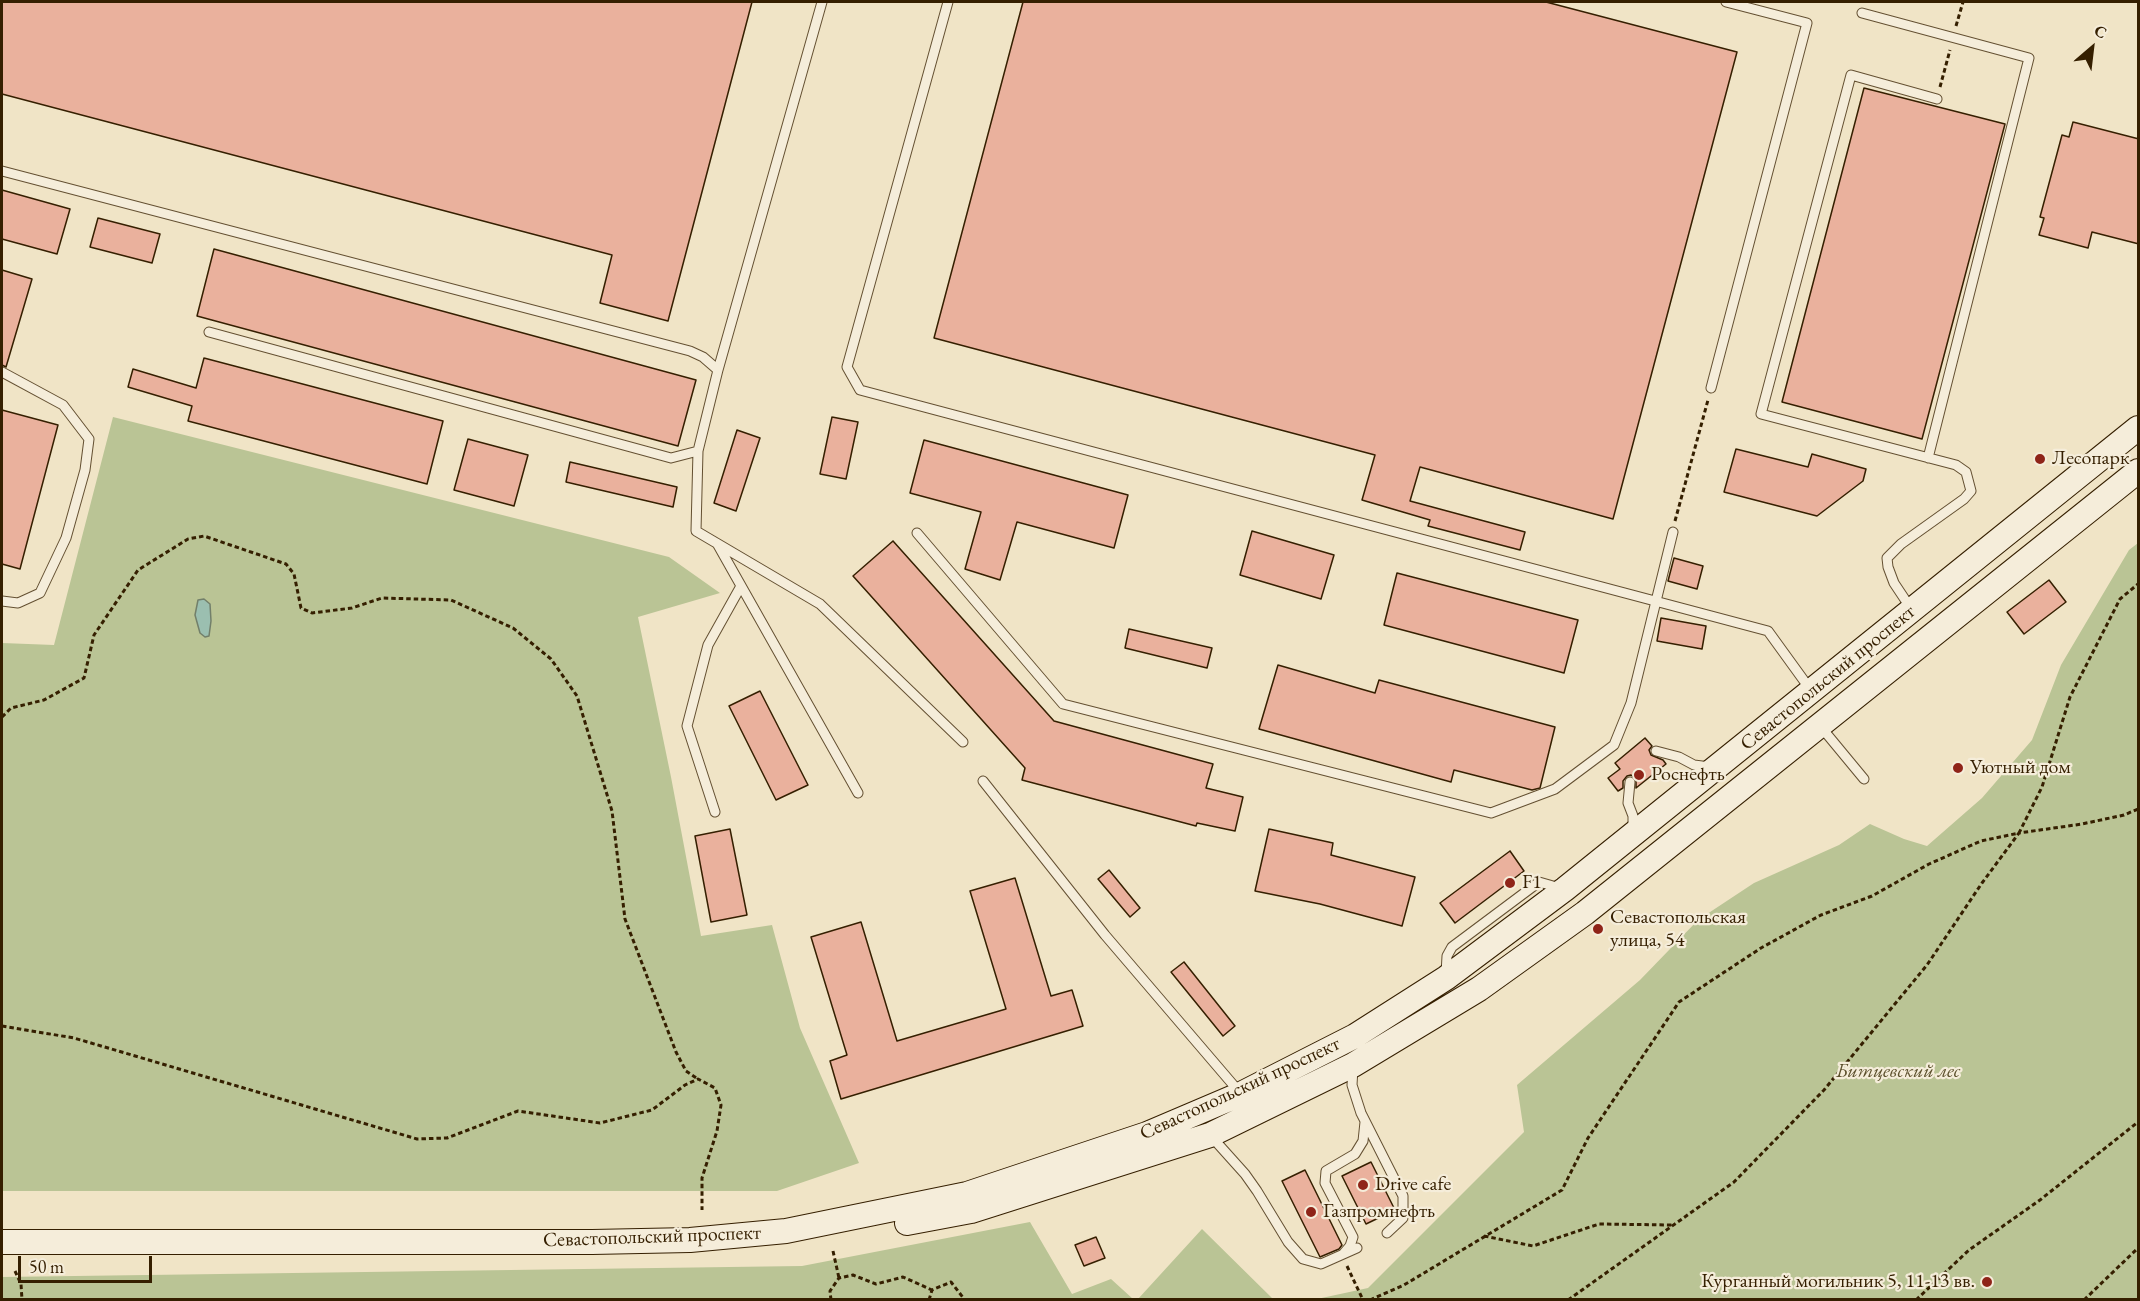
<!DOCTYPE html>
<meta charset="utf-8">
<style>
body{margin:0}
#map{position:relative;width:2140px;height:1301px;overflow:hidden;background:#f0e4c6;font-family:"EB Garamond",serif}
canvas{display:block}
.frame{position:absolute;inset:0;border:3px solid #351f00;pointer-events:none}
.north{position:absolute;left:2062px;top:18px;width:60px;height:60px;-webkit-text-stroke:4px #f5edda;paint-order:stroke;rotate:28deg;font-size:16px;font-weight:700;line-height:24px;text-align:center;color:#351f00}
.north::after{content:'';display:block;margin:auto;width:21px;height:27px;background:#351f00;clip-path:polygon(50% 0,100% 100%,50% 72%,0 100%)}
.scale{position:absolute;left:18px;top:1256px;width:134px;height:27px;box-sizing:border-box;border:3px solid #351f00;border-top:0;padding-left:8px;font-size:18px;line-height:21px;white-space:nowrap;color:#351f00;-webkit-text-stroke:4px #f5edda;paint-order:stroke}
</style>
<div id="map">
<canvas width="2140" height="1301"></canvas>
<div class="frame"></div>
<div class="north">С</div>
<div class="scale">50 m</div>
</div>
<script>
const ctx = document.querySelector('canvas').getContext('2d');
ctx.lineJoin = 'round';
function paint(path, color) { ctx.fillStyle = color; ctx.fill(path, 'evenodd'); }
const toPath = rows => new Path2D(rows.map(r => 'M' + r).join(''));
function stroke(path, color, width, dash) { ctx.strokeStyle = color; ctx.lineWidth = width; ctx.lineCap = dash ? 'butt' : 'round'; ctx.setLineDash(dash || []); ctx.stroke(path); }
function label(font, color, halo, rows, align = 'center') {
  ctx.font = font + ' "EB Garamond",serif'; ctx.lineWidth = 4.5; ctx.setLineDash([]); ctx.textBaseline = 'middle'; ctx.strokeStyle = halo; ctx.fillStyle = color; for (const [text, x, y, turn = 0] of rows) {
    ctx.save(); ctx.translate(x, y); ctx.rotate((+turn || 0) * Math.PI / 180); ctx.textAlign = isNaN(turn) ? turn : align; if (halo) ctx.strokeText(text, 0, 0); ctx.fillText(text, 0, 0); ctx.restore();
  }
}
const green = toPath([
 [113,417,669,557,720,593,638,617,671,777,701,936,772,925,800,1028,859,1163,777,1191,2,1191,2,643,54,645],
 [2138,543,2138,1299,1317,1299,1368,1288,1524,1132,1517,1085,1640,980,1698,920,1754,883,1839,845,1870,824,1904,839,1927,846,1982,798,2032,740,2061,665,2129,550],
 [1030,1222,1072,1294,1111,1279,1133,1299,2,1299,2,1277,802,1266],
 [1202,1229,1273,1299,1138,1299]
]);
const water = toPath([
 [204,599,210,604,211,621,209,636,205,637,200,633,195,615,198,600,204,599]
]);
const building = toPath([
 [2,2,752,2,668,321,600,303,612,255,2,94,2,2],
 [1023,2,1546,2,1737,52,1613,519,1420,467,1410,501,1525,532,1520,550,1428,526,1430,520,1362,500,1375,455,934,338,1023,2],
 [1864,88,2005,124,1922,439,1782,402,1864,88],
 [2073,122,2139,139,2139,244,2092,232,2088,248,2039,235,2044,218,2040,217,2062,135,2069,137,2073,122],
 [2,190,70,209,57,254,2,239,2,190],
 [98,218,160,234,152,263,90,247,98,218],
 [214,249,696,380,678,446,197,316,214,249],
 [2,270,32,279,6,367,2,365,2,270],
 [204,358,443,421,427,484,188,421,192,406,128,387,133,369,196,388,204,358],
 [2,410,58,425,20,569,2,564,2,410],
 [832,417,858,422,846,479,820,474,832,417],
 [737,430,760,438,736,511,714,503,737,430],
 [468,439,528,455,514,506,454,490,468,439],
 [924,440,1128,495,1114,548,1017,522,1000,580,965,569,981,512,910,493,924,440],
 [1736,449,1808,467,1812,454,1866,469,1863,481,1817,516,1724,492,1736,449],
 [570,462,677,487,673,507,566,482,570,462],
 [1252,531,1334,555,1321,599,1240,575,1252,531],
 [893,541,1054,721,1213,764,1206,788,1243,797,1235,831,1197,823,1196,826,1022,780,1025,768,853,576,893,541],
 [1674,558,1703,566,1697,589,1668,581,1674,558],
 [1397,573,1578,620,1564,673,1384,625,1397,573],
 [2049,580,2066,602,2024,634,2007,612,2049,580],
 [1661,618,1706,626,1702,649,1657,641,1661,618],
 [1129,629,1212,648,1207,668,1125,648,1129,629],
 [1278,665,1375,693,1379,680,1555,727,1540,788,1532,790,1454,770,1451,782,1259,729,1278,665],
 [760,691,808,785,776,800,729,706,760,691],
 [1645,738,1652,746,1649,750,1651,755,1663,760,1666,764,1636,788,1636,779,1631,775,1627,776,1623,781,1623,788,1618,791,1608,778,1620,769,1615,763,1645,738],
 [730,829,747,915,711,922,695,836,730,829],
 [1269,829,1333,843,1331,855,1415,877,1402,926,1320,904,1255,891,1269,829],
 [1510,851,1524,871,1455,923,1440,903,1510,851],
 [1109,870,1140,908,1130,917,1098,879,1109,870],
 [1015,878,1051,996,1072,990,1083,1026,841,1099,830,1061,847,1055,811,937,861,922,897,1041,1006,1009,970,891,1015,878],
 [1184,962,1235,1026,1223,1036,1171,972,1184,962],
 [1371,1162,1395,1210,1366,1224,1342,1176,1371,1162],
 [1305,1170,1342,1245,1339,1249,1320,1257,1282,1181,1305,1170],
 [1096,1237,1105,1258,1084,1266,1075,1245,1096,1237]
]);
const path = toPath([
 [1956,26,1963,2],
 [1940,87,1950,50],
 [1675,521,1708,400],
 [2,717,11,708,44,700,84,678,94,635,138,570,188,539,204,536,286,564,294,574,301,608,312,613,352,608,382,598,451,600,513,628,551,659,577,696,612,811,625,919,676,1052,686,1071,698,1079],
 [2,1026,74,1038,417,1139,447,1138,518,1111,600,1123,652,1110,685,1085,698,1079,715,1088,721,1105,717,1131,702,1178,702,1210],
 [1484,1236,1533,1246,1599,1224,1673,1225],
 [833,1251,839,1278],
 [1347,1266,1363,1300],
 [15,1271,21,1284,22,1300],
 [831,1300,830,1291,839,1278,853,1275,876,1284,903,1277,932,1290],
 [929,1300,932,1290,951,1282,965,1300],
 [1370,1300,1404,1285,1562,1190,1588,1138,1679,1002,1761,948,1821,915,1872,896,1929,864,1981,841,2019,833,2042,787,2070,697,2120,599,2138,584],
 [1568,1300,1734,1182,1824,1090,1927,965,1982,883,2019,833,2082,824,2124,815,2138,809],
 [1916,1300,1969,1250,2040,1200,2138,1122],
 [2084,1300,2138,1248]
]);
const service = toPath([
 [948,2,847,367,860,390,1768,631,1810,689],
 [1862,13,2029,58,1928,458],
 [2,171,690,351,703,357,718,370,698,451,671,458,209,332],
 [718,370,822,2],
 [2,372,63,405,89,439,85,470,66,538,40,593,18,603,2,601],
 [1711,388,1807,23,1726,2],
 [698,451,696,531,820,604,963,742],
 [917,533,1063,704,1491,813,1555,789,1614,745,1631,703,1673,532],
 [718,545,858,793],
 [1912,610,1894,583,1888,567,1887,558,1901,544,1964,499,1971,491,1966,472,1956,465,1761,414,1851,75,1937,99],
 [1821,727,1864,779],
 [1656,751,1679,757,1694,765,1710,767],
 [983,781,1105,935,1241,1094],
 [1630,782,1628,803,1633,816,1633,829],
 [715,812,687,726,708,645,741,586],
 [1446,974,1447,956,1452,947,1539,882,1560,888],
 [1353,1068,1352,1085,1361,1113,1403,1196,1403,1218,1387,1233],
 [1210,1135,1245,1174,1257,1191,1288,1242,1303,1259,1321,1264,1357,1248],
 [1344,1253,1350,1246,1353,1237,1325,1183,1326,1171,1355,1154,1363,1141,1365,1122]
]);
const secondary = toPath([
 [907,1223,971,1211,1210,1135,1353,1065,1479,989,1585,913,2138,471],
 [2,1242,592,1242,690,1240,786,1231,967,1194,1147,1134,1241,1094,1355,1036,1446,978,1565,889,2138,428]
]);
const markers = [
 [2040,459,6,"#8f2418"],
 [1958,768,6,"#8f2418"],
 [1639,775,6,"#8f2418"],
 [1510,883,6,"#8f2418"],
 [1598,929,6,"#8f2418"],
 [1363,1185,6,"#8f2418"],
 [1311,1212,6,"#8f2418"],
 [1987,1282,6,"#8f2418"]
];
const poiNames = [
 ["Лесопарк",2052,459],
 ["Уютный дом",1970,768],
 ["Роснефть",1651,775],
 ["F1",1522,883],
 ["Севастопольская",1610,918],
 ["улица, 54",1610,941],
 ["Drive cafe",1375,1185],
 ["Газпромнефть",1323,1212],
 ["Курганный могильник 5, 11-13 вв.",1975,1282,"right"]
];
const streetNames = [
 ["Севастопольский проспект",1828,678,-39],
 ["Севастопольский проспект",1240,1089,-25],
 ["Севастопольский проспект",652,1237,-2]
];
const parkNames = [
 ["Битцевский лес",1898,1072]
];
paint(green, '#bac495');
paint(water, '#9bbfb0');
stroke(water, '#727f6a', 1.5);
paint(building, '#eab19d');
stroke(building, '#351f00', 1.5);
stroke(service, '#645032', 11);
stroke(secondary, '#351f00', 26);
stroke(path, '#351f00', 3, [4.5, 3]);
stroke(service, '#f5edda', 9);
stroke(secondary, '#f5edda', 24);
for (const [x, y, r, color] of markers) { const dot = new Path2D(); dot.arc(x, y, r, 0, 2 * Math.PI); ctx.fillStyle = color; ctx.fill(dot); stroke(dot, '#f5edda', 2); }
label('20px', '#351f00', '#f5edda', poiNames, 'left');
label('20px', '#351f00', '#f5edda', streetNames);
label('italic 20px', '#5d512d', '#f5edda', parkNames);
</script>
